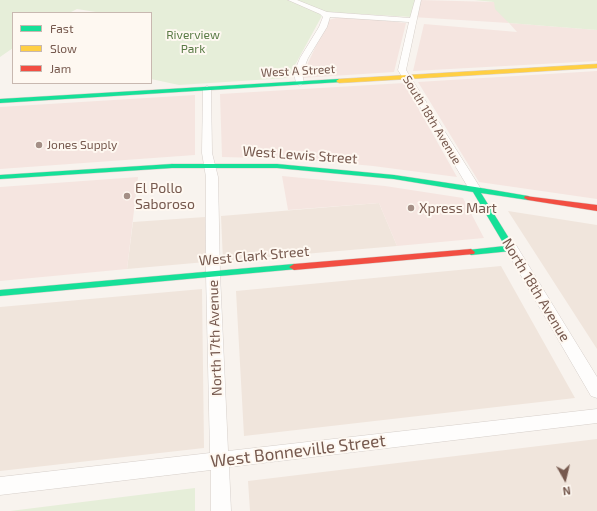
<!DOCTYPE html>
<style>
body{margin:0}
#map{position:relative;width:597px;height:511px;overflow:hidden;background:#f8f3ee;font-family:"Exo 2",sans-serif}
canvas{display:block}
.legend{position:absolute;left:12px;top:12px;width:140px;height:72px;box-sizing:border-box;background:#fef8f1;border:1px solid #c8b8b0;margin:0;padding:5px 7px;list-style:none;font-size:12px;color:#76594e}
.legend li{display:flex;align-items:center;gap:8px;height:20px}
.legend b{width:20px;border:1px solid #c8b8b0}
.north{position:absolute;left:545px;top:459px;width:40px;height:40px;-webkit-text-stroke:3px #fef8f1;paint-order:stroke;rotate:172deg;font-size:11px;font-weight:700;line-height:16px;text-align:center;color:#76594e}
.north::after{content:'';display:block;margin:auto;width:14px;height:18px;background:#76594e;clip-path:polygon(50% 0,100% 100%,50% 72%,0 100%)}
</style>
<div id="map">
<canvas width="597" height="511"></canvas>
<ul class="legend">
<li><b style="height:5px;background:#16e098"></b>Fast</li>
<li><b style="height:5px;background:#ffcf43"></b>Slow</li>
<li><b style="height:5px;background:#f24e42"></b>Jam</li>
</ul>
<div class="north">N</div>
</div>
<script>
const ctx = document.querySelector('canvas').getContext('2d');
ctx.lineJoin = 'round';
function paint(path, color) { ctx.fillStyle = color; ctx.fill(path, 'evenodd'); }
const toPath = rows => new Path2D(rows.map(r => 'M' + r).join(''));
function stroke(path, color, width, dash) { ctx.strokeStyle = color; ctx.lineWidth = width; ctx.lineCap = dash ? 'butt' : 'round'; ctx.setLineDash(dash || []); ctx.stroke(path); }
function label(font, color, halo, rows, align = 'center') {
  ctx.font = font + ' "Exo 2",sans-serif'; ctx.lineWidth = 4; ctx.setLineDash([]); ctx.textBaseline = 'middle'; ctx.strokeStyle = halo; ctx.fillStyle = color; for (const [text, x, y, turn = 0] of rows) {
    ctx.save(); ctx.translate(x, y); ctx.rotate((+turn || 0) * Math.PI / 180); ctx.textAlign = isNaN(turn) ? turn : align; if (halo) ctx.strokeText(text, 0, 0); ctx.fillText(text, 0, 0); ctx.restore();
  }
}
const residential = toPath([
 [379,203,397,246,223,261,221,216],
 [508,211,597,225,597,349],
 [205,217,206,262,127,269,133,222],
 [501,266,575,398,244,436,236,291],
 [202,289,204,448,0,471,0,307],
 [597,439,597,511,250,511,248,481]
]);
const commercial = toPath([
 [419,0,495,2,509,23,597,30,597,61,413,71,424,24,517,32,509,23,412,17],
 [344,16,406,23,394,72,301,78,328,20],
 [597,71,597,199,479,182,418,82],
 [404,83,457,177,373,166,297,159,222,157,220,94],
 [195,95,195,155,0,169,0,107],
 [282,176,385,186,463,198,484,238,397,246,379,203,288,210],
 [138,177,127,269,0,281,0,187]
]);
const green = toPath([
 [0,0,419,0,412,17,324,12,288,78,179,85,151,79,151,13,102,13,77,9,69,13,13,13,13,48,0,57],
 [474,0,597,0,597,30,509,23,495,9,494,2],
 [195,488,195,511,10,511]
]);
const street = toPath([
 [288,0,297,0,327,12,410,18,415,0,421,0,406,70,481,189,479,191,475,192,471,191,469,189,398,70,409,22,330,17,327,27,308,58,302,73,304,83,300,86,296,83,294,73,300,58,319,27,323,17,320,14,288,0],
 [207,86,211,89,212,153,218,177,220,274,228,451,597,409,597,423,229,467,231,511,211,511,211,470,0,495,0,477,210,453,206,274,206,177,202,153,203,89,207,86],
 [511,244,516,245,597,377,597,398,591,396,505,248,506,245,511,244]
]);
const fast = toPath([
 [339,79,342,81,341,82,0,103,0,99,339,79],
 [172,164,277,164,394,175,475,187,528,196,532,198,528,200,481,193,515,248,511,251,471,255,467,252,468,250,505,246,473,192,394,179,277,168,172,168,0,179,0,175,172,164],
 [294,264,297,265,299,267,297,269,0,296,0,290,294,264]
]);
const slow = toPath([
 [597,64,597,68,339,83,336,81,339,79,597,64]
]);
const jam = toPath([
 [525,196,597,205,597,211,528,200,524,198,525,196],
 [471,249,475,252,474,254,294,270,289,267,294,264,471,249]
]);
const markers = [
 [39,145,4,"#a48f86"],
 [127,196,4,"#a48f86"],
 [411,208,4,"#a48f86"]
];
const farParknames = [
 ["Riverview",193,35],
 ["Park",193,49]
];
const farStreetnames = [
 ["West A Street",298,71,-3],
 ["South 18th Avenue",432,120,59]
];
const farPoinames = [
 ["Jones Supply",47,145]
];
const streetNames = [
 ["West Lewis Street",300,155,4],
 ["West Clark Street",254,256,-5],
 ["North 18th Avenue",536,290,59],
 ["North 17th Avenue",215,338,-92]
];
const poiNames = [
 ["El Pollo",135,188],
 ["Saboroso",135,204],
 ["Xpress Mart",419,208]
];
const nearStreetnames = [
 ["West Bonneville Street",298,451,-7]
];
paint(residential, '#f0e5dc');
paint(commercial, '#f5e5e0');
paint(green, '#e6eed9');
stroke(street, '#d6cfca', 1);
stroke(fast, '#d8cfca', 1);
stroke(slow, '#d8cfca', 1);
stroke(jam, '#d8cfca', 1);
paint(street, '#fefdfc');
paint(fast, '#16e098');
paint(slow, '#ffcf43');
paint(jam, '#f24e42');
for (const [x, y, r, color] of markers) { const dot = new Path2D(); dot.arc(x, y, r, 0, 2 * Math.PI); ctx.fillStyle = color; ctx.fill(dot); stroke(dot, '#fef8f1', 1.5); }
label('12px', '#5a7b46', '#fef8f1', farParknames);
label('12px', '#76594e', '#fef8f1', farStreetnames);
label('12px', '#76594e', '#fef8f1', farPoinames, 'left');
label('14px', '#76594e', '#fef8f1', streetNames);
label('14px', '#76594e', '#fef8f1', poiNames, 'left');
label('17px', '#76594e', '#fef8f1', nearStreetnames);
</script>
